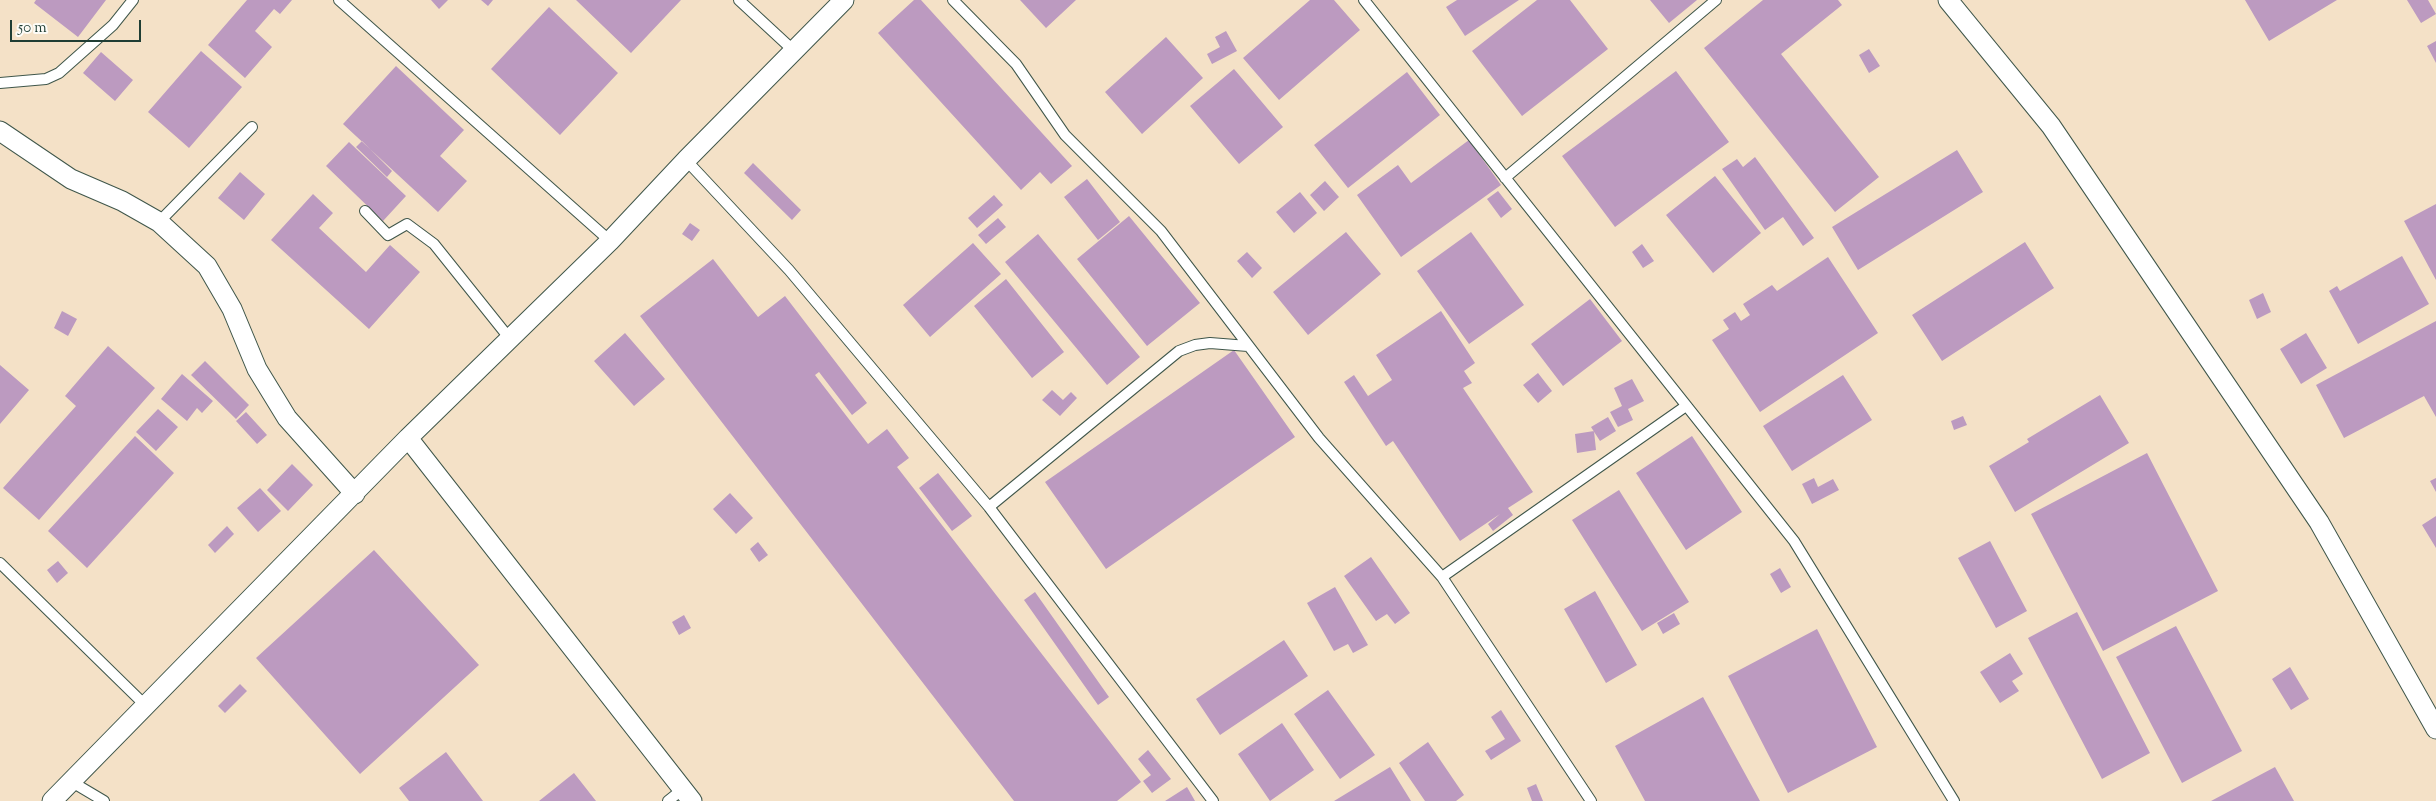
<!DOCTYPE html>
<style>
body{margin:0}
#map{position:relative;width:2436px;height:801px;overflow:hidden;background:#f4e1c7;font-family:"Sorts Mill Goudy",serif}
canvas{display:block}
.scale{position:absolute;left:10px;top:20px;width:131px;height:22px;box-sizing:border-box;border:2px solid #1f3d34;border-top:0;padding-left:6px;font-size:15px;line-height:18px;white-space:nowrap;color:#1f3d34;-webkit-text-stroke:4px #fdfcf7;paint-order:stroke}
</style>
<div id="map">
<canvas width="2436" height="801"></canvas>
<div class="scale">50 m</div>
</div>
<script>
const ctx = document.querySelector('canvas').getContext('2d');
ctx.lineJoin = 'round';
function paint(path, color) { ctx.fillStyle = color; ctx.fill(path, 'evenodd'); }
const toPath = rows => new Path2D(rows.map(r => 'M' + r).join(''));
function stroke(path, color, width, dash) { ctx.strokeStyle = color; ctx.lineWidth = width; ctx.lineCap = dash ? 'butt' : 'round'; ctx.setLineDash(dash || []); ctx.stroke(path); }
const building = toPath([
 [36,0,106,0,78,37,34,3],
 [247,0,292,0,280,14,274,9,255,31,272,47,245,78,208,45],
 [431,0,448,0,439,9],
 [481,0,493,0,488,6],
 [576,0,681,0,631,53],
 [914,0,921,0,1072,166,1051,184,1040,172,1021,190,878,33],
 [1020,0,1076,0,1046,28],
 [1310,0,1334,0,1360,30,1279,100,1243,58],
 [1457,0,1519,0,1465,36,1446,7],
 [1537,0,1570,0,1608,49,1522,116,1472,51],
 [1650,0,1697,0,1669,23],
 [1763,0,1838,0,1842,5,1781,54,1879,177,1835,212,1704,48],
 [2245,0,2337,0,2269,41],
 [2407,0,2428,0,2436,14,2421,23],
 [549,7,618,73,560,135,491,69],
 [1226,31,1237,51,1212,64,1207,54,1220,47,1215,37],
 [1166,37,1203,78,1142,134,1105,92],
 [2436,41,2436,63,2427,46],
 [1869,49,1880,66,1869,73,1859,55],
 [201,51,242,87,189,148,148,112],
 [101,52,133,80,115,101,83,73],
 [396,66,464,130,440,156,467,181,438,212,343,124],
 [1234,69,1283,127,1239,164,1190,106],
 [1676,71,1729,142,1615,227,1562,156],
 [1407,72,1440,115,1348,188,1314,145],
 [1469,140,1501,185,1401,257,1357,195,1398,165,1411,183],
 [362,141,392,171,387,177,356,147],
 [349,142,406,196,383,221,326,166],
 [1957,150,1983,192,1858,270,1832,227],
 [1755,157,1814,238,1803,246,1783,217,1765,230,1722,169,1737,159,1743,167],
 [753,163,801,210,792,220,744,173],
 [240,172,265,194,244,220,218,198],
 [1715,176,1761,233,1713,273,1666,215],
 [1087,179,1120,222,1098,240,1064,197],
 [1325,181,1339,197,1324,211,1310,195],
 [1498,191,1512,209,1501,218,1487,199],
 [1300,192,1317,213,1294,233,1276,212],
 [313,194,333,213,319,228,366,272,390,245,420,272,369,329,271,240],
 [994,195,1003,205,977,228,968,218],
 [2436,204,2436,280,2404,221],
 [1129,216,1200,303,1147,346,1077,259],
 [998,218,1006,227,986,244,978,235],
 [690,223,700,230,692,241,682,234],
 [1346,232,1381,274,1308,335,1273,292],
 [1471,232,1524,305,1469,344,1417,271],
 [1038,234,1140,357,1107,385,1005,262],
 [2025,242,2054,288,1942,361,1912,315],
 [973,243,1001,274,930,337,903,305],
 [1642,244,1654,261,1643,268,1632,252],
 [1247,252,1262,268,1252,278,1237,261],
 [2402,256,2429,304,2358,344,2329,291,2337,286,2340,291],
 [1828,257,1878,333,1760,412,1712,340,1729,329,1723,320,1735,312,1741,321,1750,315,1743,304,1772,285,1777,291],
 [713,259,758,317,785,296,867,403,852,415,819,372,815,375,868,444,887,429,909,458,897,467,1141,782,1117,801,1014,801,640,316],
 [1006,279,1064,352,1032,378,974,306],
 [2263,293,2271,312,2257,319,2249,300],
 [1590,299,1622,341,1563,386,1531,344],
 [62,311,77,319,68,336,54,328],
 [1441,311,1475,363,1464,371,1472,383,1463,388,1533,492,1508,508,1513,515,1493,531,1488,524,1500,514,1460,541,1393,441,1386,446,1344,382,1354,375,1368,396,1392,380,1376,355],
 [2436,321,2436,417,2424,396,2344,438,2316,385],
 [625,333,665,379,634,406,594,361],
 [2306,333,2327,368,2301,384,2280,349],
 [108,346,155,388,39,520,3,488,76,406,65,396],
 [1234,350,1295,437,1106,569,1045,482],
 [205,361,249,405,236,419,191,375],
 [0,365,29,390,0,424],
 [1538,373,1552,391,1538,403,1523,385],
 [182,374,213,401,202,413,197,408,187,421,161,399],
 [1843,375,1872,420,1792,471,1763,426],
 [1632,379,1644,401,1628,409,1633,420,1618,427,1610,412,1622,406,1614,388],
 [1052,390,1063,400,1071,392,1077,398,1060,416,1042,400],
 [2100,395,2129,443,2015,512,1989,466,2029,442,2027,439],
 [158,409,178,427,156,451,136,432],
 [246,412,267,435,257,444,236,421],
 [1963,416,1967,425,1954,430,1951,421],
 [1608,417,1616,431,1600,441,1591,427],
 [1594,431,1596,450,1577,453,1575,434],
 [135,436,174,473,87,568,48,531],
 [1692,436,1742,512,1686,550,1636,473],
 [2147,453,2218,591,2103,651,2031,514],
 [292,464,313,485,288,511,267,490],
 [938,473,972,516,952,531,919,488],
 [1814,478,1818,487,1833,479,1839,490,1812,504,1802,484],
 [2436,478,2436,492,2430,481],
 [260,488,281,511,258,532,237,508],
 [1619,490,1689,602,1642,631,1572,520],
 [730,493,753,518,736,534,713,509],
 [2436,516,2436,548,2422,525],
 [227,526,234,534,215,553,208,545],
 [1990,541,2027,611,1996,628,1958,558],
 [758,542,768,555,759,562,750,549],
 [374,550,479,665,360,774,256,658],
 [1371,557,1410,613,1395,624,1387,614,1376,621,1344,576],
 [58,561,68,573,57,583,47,570],
 [1780,568,1791,587,1781,593,1770,574],
 [1335,587,1368,645,1353,653,1348,644,1334,651,1307,603],
 [1595,591,1637,665,1606,683,1564,609],
 [1035,592,1109,697,1098,705,1024,600],
 [2077,612,2150,753,2102,779,2028,638],
 [1674,613,1680,624,1663,634,1657,623],
 [684,615,691,628,679,635,672,622],
 [2176,626,2242,751,2182,783,2116,657],
 [1817,629,1877,747,1788,793,1728,676],
 [1284,640,1308,676,1220,735,1196,699],
 [2010,653,2023,674,2012,681,2019,691,2000,703,1980,672],
 [2290,667,2309,699,2291,710,2272,679],
 [240,684,247,691,225,713,218,706],
 [1328,690,1375,755,1340,779,1294,714],
 [1703,697,1760,801,1645,801,1615,746],
 [1501,710,1521,741,1491,760,1485,751,1505,739,1491,717],
 [1282,723,1314,770,1270,801,1238,754],
 [1428,742,1464,795,1456,801,1425,801,1399,763],
 [1148,750,1171,779,1152,793,1143,781,1151,775,1138,759],
 [446,752,483,801,409,801,399,788],
 [1390,767,1411,801,1334,801],
 [2275,767,2294,801,2211,801],
 [574,773,596,801,539,801],
 [1536,784,1543,801,1532,801,1527,788],
 [1187,787,1195,801,1165,801]
]);
const lane = toPath([
 [339,0,610,241],
 [739,0,794,51],
 [953,0,1016,64,1065,135,1161,231,1319,438,1442,577,1591,801],
 [1364,0,1794,541,1954,801],
 [0,83,46,79,59,73,113,25,133,0],
 [686,160,789,270,989,507,1213,801],
 [1505,178,1716,0],
 [365,211,388,235,407,224,434,244,510,339],
 [159,222,252,127],
 [989,507,1179,351,1195,345,1210,343,1248,346],
 [0,563,146,706],
 [1442,577,1686,406],
 [72,782,104,801],
 [668,801,683,789]
]);
const street = toPath([
 [1948,0,2051,126,2319,522,2436,729],
 [0,131,71,179,122,201,159,222,207,266,232,309,257,369,287,418,355,494],
 [408,438,692,801],
 [52,801,408,438,610,241,686,160,844,0]
]);
paint(building, '#bc9ac0');
stroke(lane, '#3f564a', 12);
stroke(street, '#3f564a', 21);
stroke(lane, '#fff', 10);
stroke(street, '#fff', 19);
</script>
